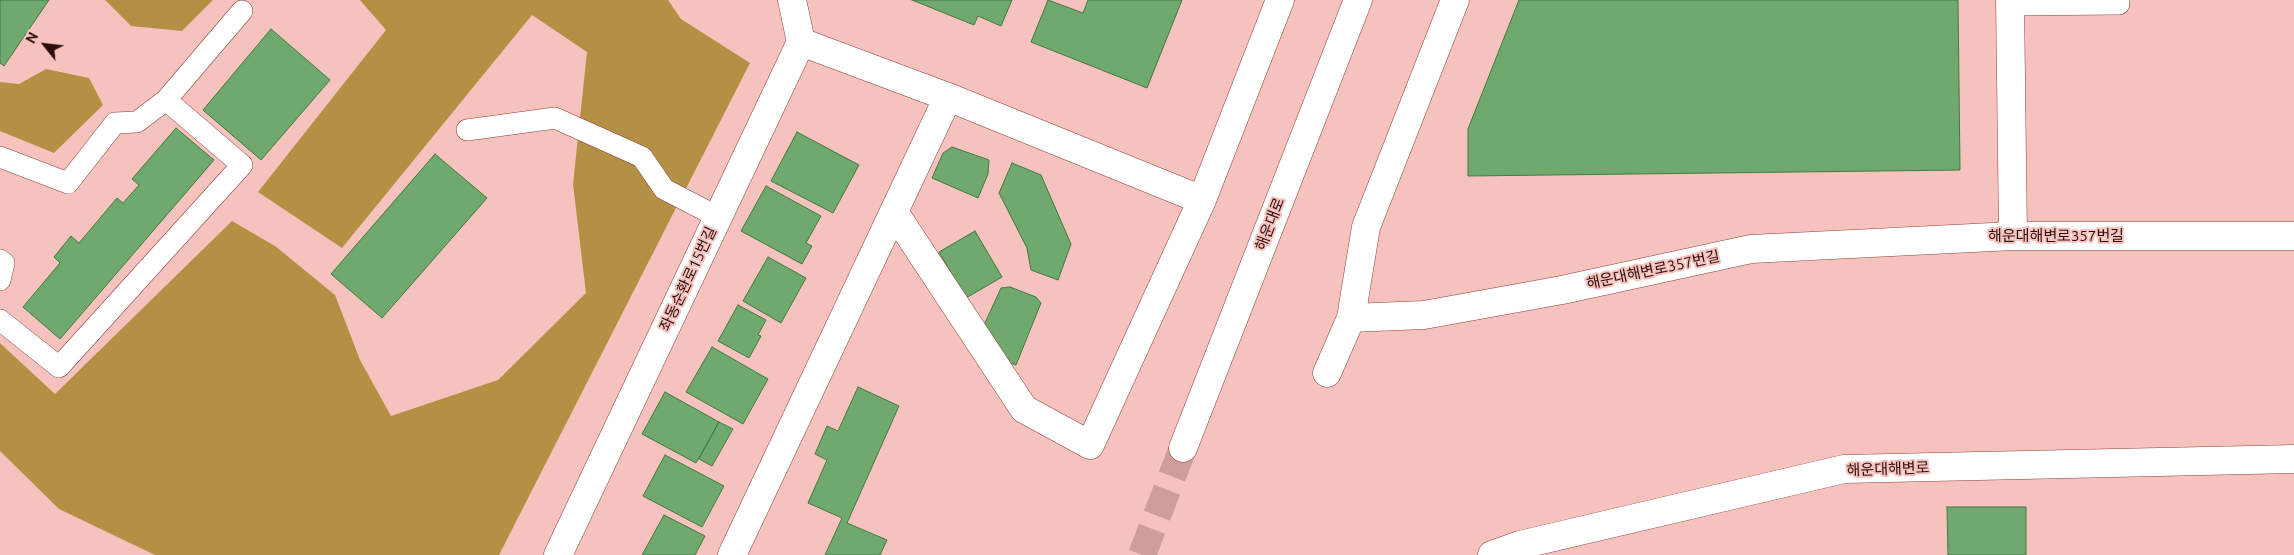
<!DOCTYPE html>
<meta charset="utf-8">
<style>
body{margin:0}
#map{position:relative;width:2294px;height:555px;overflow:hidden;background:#f6c2be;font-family:Ubuntu,sans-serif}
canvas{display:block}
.north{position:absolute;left:20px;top:20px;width:50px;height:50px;-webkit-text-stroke:4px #f6c2be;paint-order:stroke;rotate:299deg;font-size:14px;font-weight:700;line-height:20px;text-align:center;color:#2b0d0c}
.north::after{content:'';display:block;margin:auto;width:18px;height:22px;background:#2b0d0c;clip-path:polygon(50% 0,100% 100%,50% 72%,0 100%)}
</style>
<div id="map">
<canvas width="2294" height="555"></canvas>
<div class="north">N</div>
</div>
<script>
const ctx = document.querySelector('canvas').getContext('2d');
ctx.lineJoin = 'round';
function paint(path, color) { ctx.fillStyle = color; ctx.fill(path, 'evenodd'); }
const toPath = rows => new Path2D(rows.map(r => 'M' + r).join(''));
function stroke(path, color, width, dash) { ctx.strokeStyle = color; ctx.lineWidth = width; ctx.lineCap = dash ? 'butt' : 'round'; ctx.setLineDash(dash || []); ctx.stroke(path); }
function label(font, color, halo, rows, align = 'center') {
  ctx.font = font + ' Ubuntu,"Noto Sans KR",sans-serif'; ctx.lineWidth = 4; ctx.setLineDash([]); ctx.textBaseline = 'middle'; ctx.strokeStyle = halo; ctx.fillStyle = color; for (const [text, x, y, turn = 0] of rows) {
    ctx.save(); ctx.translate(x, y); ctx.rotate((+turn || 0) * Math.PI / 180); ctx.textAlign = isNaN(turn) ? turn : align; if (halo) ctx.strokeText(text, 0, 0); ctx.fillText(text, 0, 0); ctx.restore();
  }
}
const forest = toPath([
 [105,0,213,0,182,31,131,26],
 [360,0,668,0,681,19,750,63,499,555,155,555,59,509,0,451,0,343,55,394,232,221,275,246,335,295,360,360,391,416,498,380,586,293,573,184,587,52,532,15,342,248,258,192,386,30],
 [46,69,89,78,103,105,54,153,0,131,0,82,19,84]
]);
const building = toPath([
 [0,0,49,0,4,66,0,63,0,0],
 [912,0,1012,0,1001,26,978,16,974,25,912,0],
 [1048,0,1083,13,1088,0,1182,0,1147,88,1031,42,1048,0],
 [1519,0,1958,0,1960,170,1468,176,1468,129,1519,0],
 [271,29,330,80,261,160,203,110,271,29],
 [176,128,214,160,60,339,23,307,60,263,54,257,71,236,79,243,117,198,123,203,139,185,132,179,176,128],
 [797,132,859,165,833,213,771,181,797,132],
 [952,147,989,160,988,174,978,198,932,178,943,153,952,147],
 [435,154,487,198,382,318,331,274,435,154],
 [1012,163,1041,175,1071,244,1058,280,1031,270,1027,248,999,193,1012,163],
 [766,186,821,216,806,243,812,246,802,264,741,231,766,186],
 [975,231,1002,277,966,298,939,252,975,231],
 [768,257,806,278,781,323,743,301,768,257],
 [1010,287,1036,297,1041,303,1016,365,1007,362,984,325,1001,288,1010,287],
 [738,305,766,320,758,335,761,336,749,358,718,341,738,305],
 [712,347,768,379,743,424,686,392,712,347],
 [858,387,899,406,847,523,887,540,880,555,825,555,842,518,808,503,827,460,815,454,827,426,838,431,858,387],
 [665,392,719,422,696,463,642,434,665,392],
 [719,422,733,429,712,466,699,459,719,422],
 [665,455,724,486,702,527,643,496,665,455],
 [1947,507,2026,507,2026,555,1948,555,1947,507],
 [664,515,705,536,695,555,642,555,664,515]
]);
const secondaryTunnel = toPath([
 [1142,555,1183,448]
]);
const lane = toPath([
 [2010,5,2119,4],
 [467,130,555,118,642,157,664,189,718,217],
 [0,157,68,183,115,123,137,122,166,100,242,11],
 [0,260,4,263,0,280],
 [0,320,59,367,242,165,166,100]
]);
const street = toPath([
 [1455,0,1366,227,1351,318,1424,315,1562,290,1751,249,2013,236,2294,236],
 [2010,0,2013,236],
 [801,42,948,97,1202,200,1280,0],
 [894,212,1024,409,1090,445,1202,200],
 [1327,373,1351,318],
 [732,555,948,97]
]);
const secondary = toPath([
 [1183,448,1358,0],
 [558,555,801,42,792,0],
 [1492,555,1520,545,1844,469,2294,459]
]);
const streetNames = [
 ["해운대로",1270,224,-69],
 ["해운대해변로357번길",2056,236],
 ["해운대해변로357번길",1653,270,-12],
 ["좌동순환로15번길",688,279,-65],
 ["해운대해변로",1888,469,-2]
];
paint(forest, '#b49044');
paint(building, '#70a96e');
stroke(building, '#437842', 1);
stroke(secondaryTunnel, '#cd9e9a', 28, [28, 14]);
stroke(lane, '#89413e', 22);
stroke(street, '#89413e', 29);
stroke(secondary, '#89413e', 29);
stroke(lane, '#fff', 21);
stroke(street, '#fff', 28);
stroke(secondary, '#fff', 28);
label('15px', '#2b0d0c', '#f6c2be', streetNames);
</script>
